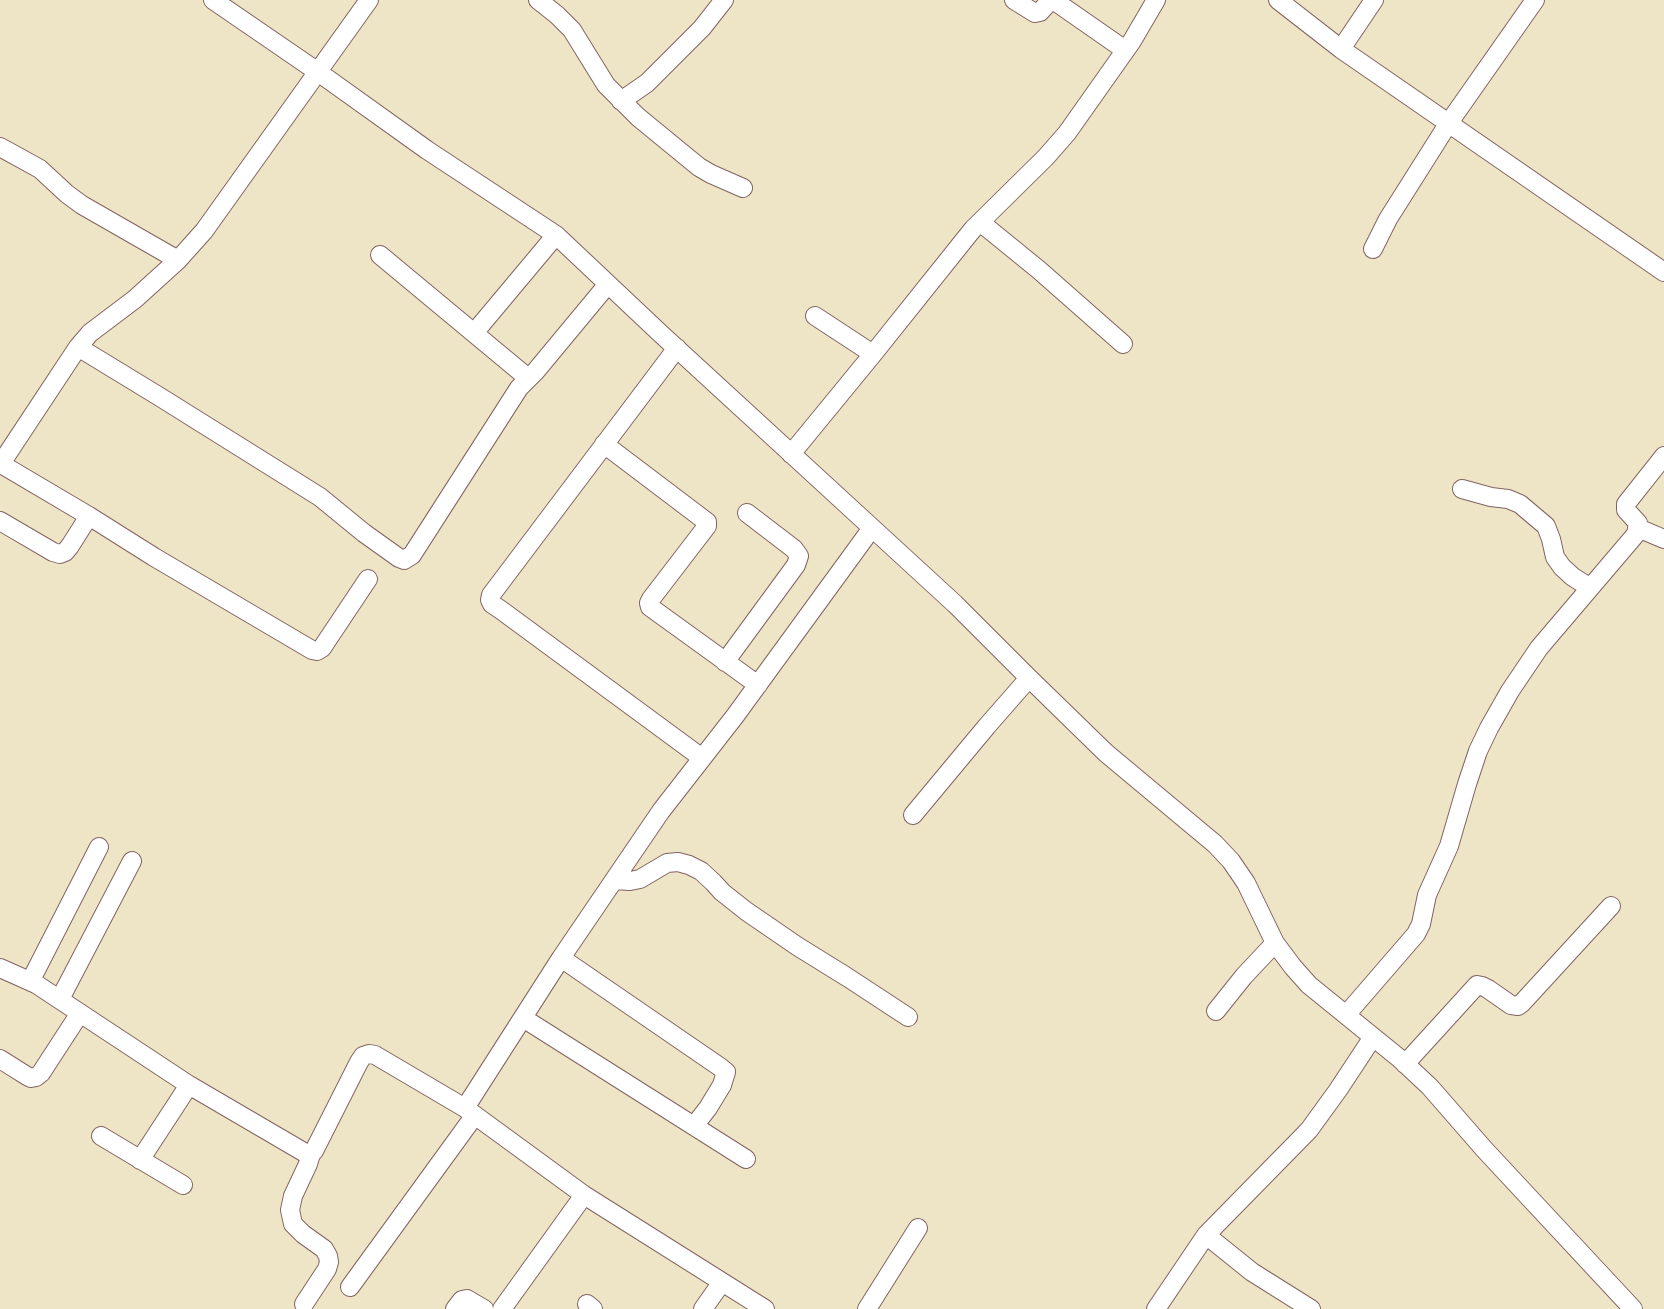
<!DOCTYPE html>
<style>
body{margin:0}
canvas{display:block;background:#ede5c6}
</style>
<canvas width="1664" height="1309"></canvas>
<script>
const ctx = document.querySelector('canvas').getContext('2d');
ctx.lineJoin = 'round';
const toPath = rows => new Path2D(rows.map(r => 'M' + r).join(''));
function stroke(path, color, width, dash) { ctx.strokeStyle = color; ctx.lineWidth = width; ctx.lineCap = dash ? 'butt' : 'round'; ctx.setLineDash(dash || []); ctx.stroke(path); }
const minor = toPath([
 [213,0,318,72,427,150,556,235,661,334,955,604,1029,678,1106,753,1215,844,1231,861,1246,883,1275,943,1293,967,1309,985,1399,1058,1430,1087,1484,1149,1633,1309],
 [538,0,557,15,572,30,606,85,638,117,699,167,711,174,743,188],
 [1014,0,1035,13,1040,12,1048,3,1052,1,1059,4,1125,50],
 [1278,0,1341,49,1664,272],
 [1341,49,1374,0],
 [621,101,647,83,702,28,724,0],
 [0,147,40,169,67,194,82,205,178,260],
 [980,222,1039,270,1123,344],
 [1373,249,1388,219,1448,124,1535,0],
 [380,255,528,378],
 [815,316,873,354],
 [474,333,556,235],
 [78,347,160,397,320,497,364,533,399,558,404,560,412,555,519,388,535,372,608,284],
 [677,348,491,595,490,600,492,604,501,610,702,758],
 [604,444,707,522,707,526,651,599,649,603,650,607,758,685],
 [791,454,873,354,973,229,1046,157,1067,133,1132,41,1156,0],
 [1,464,89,516,154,557,312,650,317,651,322,648,368,579],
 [0,465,78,347,90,333,135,299,178,260,204,231,369,0],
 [1462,489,1491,497,1508,499,1520,504,1546,526,1551,539,1555,557,1562,567,1573,577,1589,587],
 [0,521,53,552,60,554,65,552,70,546,89,516],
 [1638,528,1664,539],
 [725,662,796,565,799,556,794,549,747,513],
 [913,815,987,726,1029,678],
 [99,847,33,976,33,980,36,984,189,1085,307,1154,311,1154,314,1151,359,1062,363,1056,369,1054,375,1055,465,1108],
 [614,880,630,881,640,879,667,863,678,862,689,865,701,871,713,882,722,892,746,911,797,946,847,977,908,1017],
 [561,958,720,1067,726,1072,722,1085,708,1108,694,1126],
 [0,968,36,984],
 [60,999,132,861],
 [1216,1011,1244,976,1275,943],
 [1346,1015,1416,934,1421,924,1427,895,1449,846,1467,784,1478,751,1489,728,1510,691,1539,648,1636,534,1638,523,1626,510,1626,504,1664,456],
 [523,1018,746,1159],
 [0,1059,27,1076,31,1078,36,1077,41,1073,80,1013],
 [1405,1064,1477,985,1482,986,1488,989,1511,1005,1518,1006,1522,1003,1611,906],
 [101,1136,183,1185],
 [140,1160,189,1085],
 [1206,1235,1252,1272,1311,1309],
 [350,1287,475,1115],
 [304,1304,327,1269,329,1262,328,1256,324,1249,303,1234,293,1224,290,1210,293,1196,308,1164,311,1154],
 [587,1304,593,1309],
 [455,1309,462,1300,467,1299,484,1309],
 [502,1309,584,1195],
 [703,1309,722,1282],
 [765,1309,584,1195,465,1108,561,958,661,811,735,716,872,528],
 [867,1309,918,1228],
 [1156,1309,1206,1235,1309,1130,1338,1090,1373,1037]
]);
stroke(minor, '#836461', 20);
stroke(minor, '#fff', 18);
</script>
